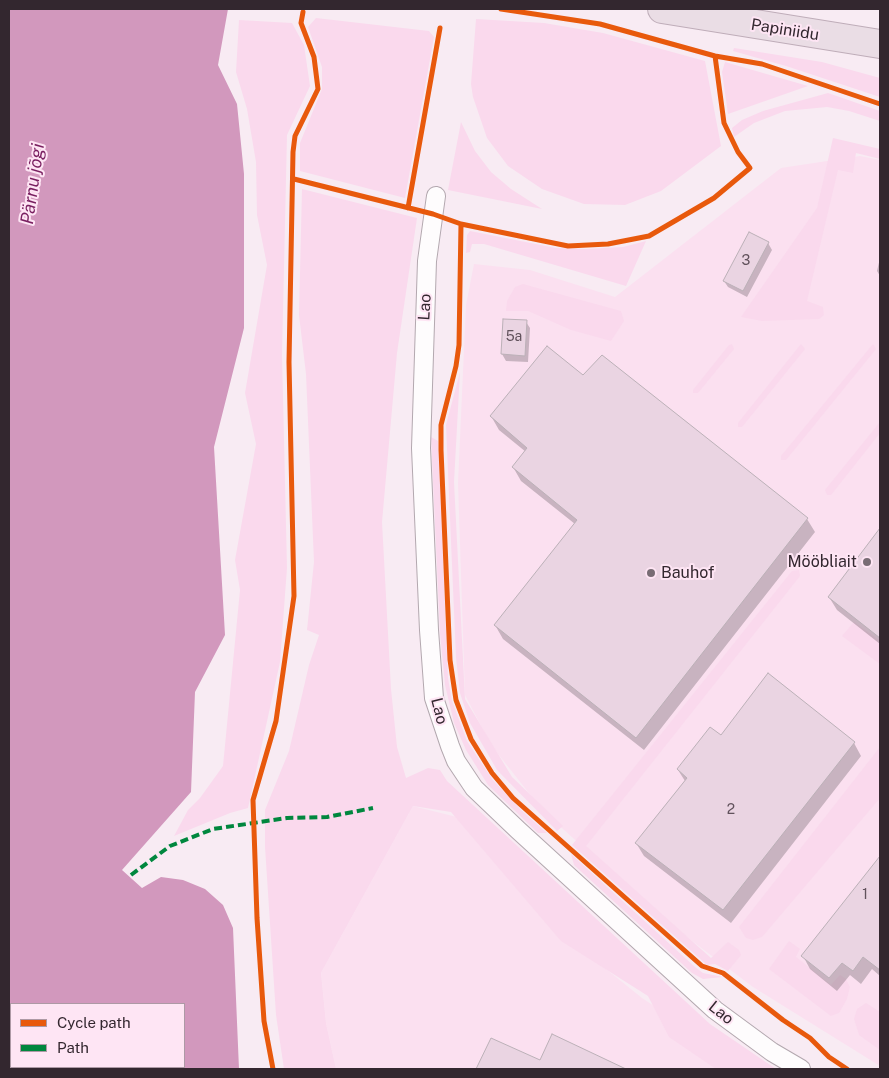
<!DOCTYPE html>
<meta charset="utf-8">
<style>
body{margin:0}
#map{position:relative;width:889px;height:1078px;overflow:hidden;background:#f8ebf3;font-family:"Public Sans",sans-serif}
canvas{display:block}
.frame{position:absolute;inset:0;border:10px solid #33272f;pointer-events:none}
.legend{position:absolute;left:10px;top:1003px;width:175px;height:65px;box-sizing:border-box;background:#fee5f4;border:1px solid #ad99a5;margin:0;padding:6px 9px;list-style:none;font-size:15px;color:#33272f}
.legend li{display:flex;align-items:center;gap:10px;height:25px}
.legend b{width:25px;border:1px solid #ad99a5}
</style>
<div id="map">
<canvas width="889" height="1078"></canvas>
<div class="frame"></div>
<ul class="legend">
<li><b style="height:6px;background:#e8590c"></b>Cycle path</li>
<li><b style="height:6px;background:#00873e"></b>Path</li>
</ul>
</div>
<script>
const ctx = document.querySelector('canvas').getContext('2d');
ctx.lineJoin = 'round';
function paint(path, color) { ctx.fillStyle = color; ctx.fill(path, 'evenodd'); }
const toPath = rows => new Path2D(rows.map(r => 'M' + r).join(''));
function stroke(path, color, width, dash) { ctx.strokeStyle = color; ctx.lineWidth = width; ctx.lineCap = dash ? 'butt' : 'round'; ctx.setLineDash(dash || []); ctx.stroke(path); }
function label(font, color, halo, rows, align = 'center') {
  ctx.font = font + ' "Public Sans",sans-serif'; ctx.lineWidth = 4; ctx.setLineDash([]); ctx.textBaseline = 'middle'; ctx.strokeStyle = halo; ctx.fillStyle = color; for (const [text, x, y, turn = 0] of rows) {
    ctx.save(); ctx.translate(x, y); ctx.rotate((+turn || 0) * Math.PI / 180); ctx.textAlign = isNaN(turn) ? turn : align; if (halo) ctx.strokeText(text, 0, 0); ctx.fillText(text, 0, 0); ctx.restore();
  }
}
const built = toPath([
 [860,156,880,160,880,1066,753,987,663,919,543,811,491,745,465,695,458,483,466,305,474,264,530,270,615,297,781,168],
 [413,806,461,818,565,936,642,998,750,1069,336,1069,326,1023,321,973]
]);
const green = toPath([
 [316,18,429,31,434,37,405,198,300,171,300,143,322,89,322,67,308,27],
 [476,19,544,23,603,33,705,61,721,146,661,191,625,205,584,204,542,189,508,166,487,138,473,97,471,84],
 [239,20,292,23,304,45,310,86,287,135,282,355,287,568,280,662,248,808,230,813,174,836,188,810,200,798,223,766,240,590,235,560,256,444,245,393,267,265,257,215,256,162,247,109,236,72],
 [734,48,822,62,880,78,880,97,786,66,733,51],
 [725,62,808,86,728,114,722,72],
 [828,93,880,111,880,121,849,111,827,107,785,111,754,123,734,137,732,128,742,120,763,111],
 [461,122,475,151,491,172,511,189,542,209,448,190],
 [833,138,880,149,880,159,856,153,853,173,838,170,807,301,823,307,824,315,819,319,762,321,741,317,817,208],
 [302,189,417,218,397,353,382,522,391,689,397,747,406,778,428,768,440,770,447,781,710,1024,776,1069,716,1069,669,1037,648,996,561,941,451,812,413,806,321,973,326,1023,336,1069,284,1069,276,1015,265,847,265,810,289,751,309,665,319,635,307,630,314,562,306,374,299,315],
 [470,231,556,248,586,249,623,247,646,241,626,286,484,244,472,244,470,252,466,253,467,235],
 [523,284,621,311,624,321,611,341,571,330,528,311,506,311,507,301,515,287],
 [732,344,734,349,698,393,693,393,693,390,729,345],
 [801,344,805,349,742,427,738,427,738,423],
 [873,344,876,349,786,460,781,460,781,456],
 [460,372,454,482,465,699,512,777,563,826,557,831,497,770,470,723,460,693,456,658,446,425],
 [880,422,880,433,831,495,827,495,825,490],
 [431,437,438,441,448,678,452,701,467,741,492,779,521,810,547,833,538,833,488,785,466,750,454,723,445,685,440,633],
 [799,570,800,576,586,846,711,958,728,942,739,950,741,955,728,971,715,964,707,965,572,845,792,571],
 [854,622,880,641,880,664,842,636],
 [880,747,880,798,762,937,753,940,746,938,739,927],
 [571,854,695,967,703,973,723,977,703,979,692,973,574,865],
 [789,941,800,949,796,957,831,985,840,975,846,979,850,987,847,999,839,1013,831,1016,769,969],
 [866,1003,880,1012,880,1050,859,1035,854,1019,857,1009]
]);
const water = toPath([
 [9,9,228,9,218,65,237,104,244,174,244,328,214,447,225,635,195,692,191,792,122,870,142,888,161,877,183,880,205,889,223,905,233,928,239,1069,9,1069],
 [11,1004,184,1004,184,1067,11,1067]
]);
const shadow = toPath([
 [768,243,772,250,747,297,728,287,724,281],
 [880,258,880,276,877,271],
 [504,320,526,322,530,328,528,362,506,361,502,354],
 [583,377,807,519,815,532,644,750,503,639,495,625,575,524,521,481,513,467,526,452,499,430,491,416],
 [880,530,880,644,837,610,829,597],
 [854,743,861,756,731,923,644,856,636,843,685,781,678,770],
 [880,858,880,976,872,969,861,984,850,975,837,991,810,969,803,956],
 [553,1036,623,1069,477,1069,492,1040,541,1062]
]);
const building = toPath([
 [749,232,769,242,743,291,723,281,749,232],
 [503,319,527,320,525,356,501,354,503,319],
 [547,346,583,375,602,355,808,518,636,738,494,625,577,520,512,467,527,448,490,416,547,346],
 [880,528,880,638,828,597,880,528],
 [768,673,855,742,723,910,635,843,687,778,677,769,710,727,721,735,768,673],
 [880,856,880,970,863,957,853,971,842,963,829,978,801,956,880,856],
 [552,1034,626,1069,476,1069,491,1038,540,1060,552,1034]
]);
const street = toPath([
 [436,196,427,261,421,448,429,630,434,698,450,746,456,761,474,788,518,830,715,1010,772,1052,801,1069]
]);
const highway = toPath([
 [662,9,880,44]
]);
const quiet = toPath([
 [131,875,170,846,213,829,287,818,327,817,373,808]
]);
const cycleway = toPath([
 [501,9,600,24,715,56,762,64,880,104],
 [294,179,433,214,461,224,568,246,608,244,649,236,714,198,750,168,738,152,724,123,715,56],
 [408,208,440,28],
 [461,224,459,345,456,366,441,425,441,450,450,660,456,700,471,739,492,773,513,798,702,966,723,973,783,1020,810,1038,829,1057,847,1069],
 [273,1069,264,1021,257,918,253,800,276,721,294,596,289,362,293,152,295,136,318,89,314,57,301,23,303,12]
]);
const markers = [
 [867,562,5,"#786c74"],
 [651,573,5,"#786c74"]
];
const numberNames = [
 ["3",746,261],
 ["5a",514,337],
 ["2",731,810],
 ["1",865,895]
];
const streetNames = [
 ["Papiniidu",785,30,9],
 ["Lao",425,307,-87],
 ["Lao",439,711,76],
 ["Lao",721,1013,39]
];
const poiNames = [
 ["Mööbliait",857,562],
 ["Bauhof",661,573,"left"]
];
const waterNames = [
 ["Pärnu jõgi",33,184,-82]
];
paint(built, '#fbe0f0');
paint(green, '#fad9ed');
paint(water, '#d298bd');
paint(shadow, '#0003');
paint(building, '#ead4e2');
stroke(building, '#bcb1b8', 1);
stroke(street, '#b3a8af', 20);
stroke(highway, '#bfadb9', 30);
stroke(street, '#fefcfd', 18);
stroke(highway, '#eadde5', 28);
stroke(quiet, '#00873e', 4, [8, 4]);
stroke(cycleway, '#e8590c', 5);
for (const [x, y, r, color] of markers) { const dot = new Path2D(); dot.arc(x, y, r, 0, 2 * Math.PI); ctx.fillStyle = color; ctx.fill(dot); stroke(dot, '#fee5f4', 2); }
label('14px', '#61525c', null, numberNames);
label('16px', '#33272f', '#fee5f4', streetNames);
label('16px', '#33272f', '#fee5f4', poiNames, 'right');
label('italic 18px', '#791f60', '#fee5f4', waterNames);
</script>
